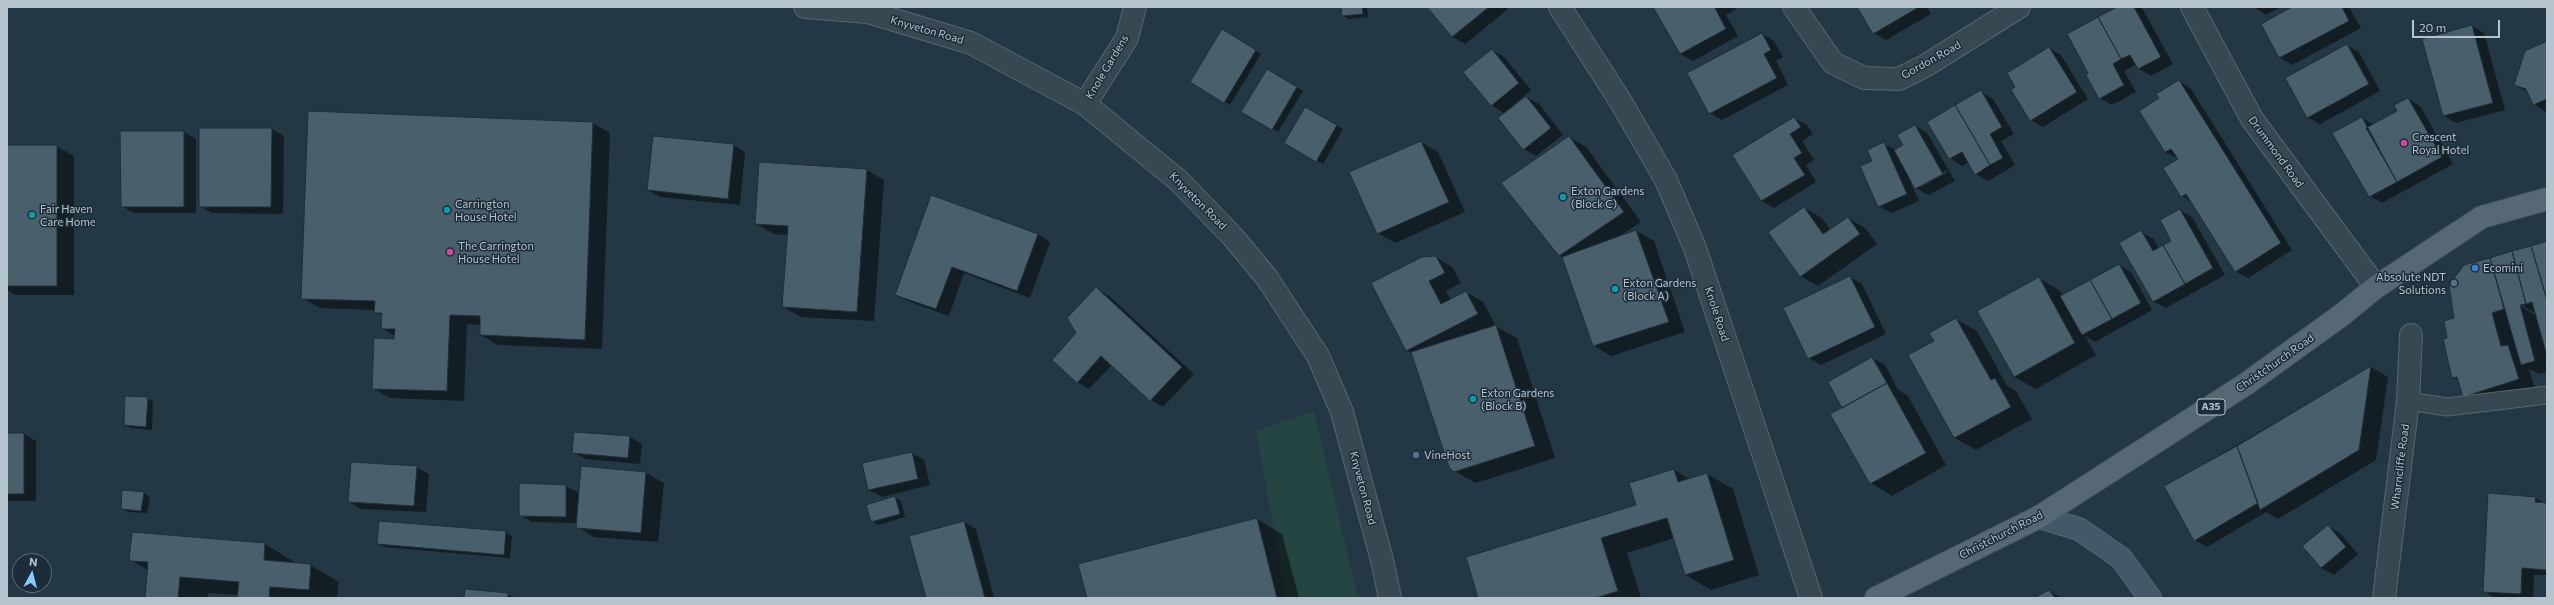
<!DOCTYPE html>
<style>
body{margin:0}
#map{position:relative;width:2554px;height:605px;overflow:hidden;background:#233744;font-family:Commissioner,sans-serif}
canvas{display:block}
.frame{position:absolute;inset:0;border:8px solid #b5c3cd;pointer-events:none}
.north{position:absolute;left:12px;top:553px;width:40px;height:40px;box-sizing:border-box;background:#1c2d39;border:1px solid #596974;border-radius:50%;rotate:7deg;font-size:11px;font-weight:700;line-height:16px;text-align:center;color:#b5c3cd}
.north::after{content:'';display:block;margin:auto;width:14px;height:18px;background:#8cf;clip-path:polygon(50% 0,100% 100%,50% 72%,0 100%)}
.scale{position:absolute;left:2412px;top:20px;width:88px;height:18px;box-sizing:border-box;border:2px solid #b5c3cd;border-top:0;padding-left:5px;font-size:12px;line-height:14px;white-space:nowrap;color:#b5c3cd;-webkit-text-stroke:3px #1c2d39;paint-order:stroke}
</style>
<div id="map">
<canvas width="2554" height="605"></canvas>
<div class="frame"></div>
<div class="north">N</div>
<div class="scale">20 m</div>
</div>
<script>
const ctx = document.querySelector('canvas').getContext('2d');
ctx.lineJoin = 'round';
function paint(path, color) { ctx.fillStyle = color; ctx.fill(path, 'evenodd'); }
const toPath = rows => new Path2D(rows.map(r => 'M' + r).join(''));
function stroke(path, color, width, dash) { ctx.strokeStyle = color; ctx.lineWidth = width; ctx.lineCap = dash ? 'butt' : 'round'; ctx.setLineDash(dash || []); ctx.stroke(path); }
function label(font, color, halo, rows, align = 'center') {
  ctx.font = font + ' Commissioner,sans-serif'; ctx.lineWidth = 3; ctx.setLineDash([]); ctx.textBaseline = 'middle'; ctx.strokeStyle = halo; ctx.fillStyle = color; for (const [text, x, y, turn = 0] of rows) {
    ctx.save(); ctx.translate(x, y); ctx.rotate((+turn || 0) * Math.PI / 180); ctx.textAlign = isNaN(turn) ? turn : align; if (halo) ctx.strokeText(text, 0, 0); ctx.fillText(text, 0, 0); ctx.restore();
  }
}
const green = toPath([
 [1314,411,1358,598,1283,598,1281,570,1256,431]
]);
const shadow = toPath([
 [1342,7,1367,7,1368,17,1349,19,1343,16],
 [1428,7,1506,7,1508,9,1465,44,1453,37],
 [1654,7,1739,7,1726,15,1738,36,1693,61,1680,54],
 [1858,7,1927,7,1931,14,1886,40,1874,33],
 [2118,7,2142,8,2173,64,2151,76,2139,69,2137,64,2124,71,2136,92,2112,105,2100,98],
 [2254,7,2281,7,2266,15],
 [2294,7,2349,7,2361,28,2292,65,2280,58,2262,24],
 [2472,26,2484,33,2505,110,2456,123,2444,116],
 [1222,30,1261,54,1230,105,1191,82],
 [1762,34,1774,41,1783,57,1776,61,1788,85,1722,120,1709,113],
 [2547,42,2547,111,2546,112,2534,104,2528,92,2515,85],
 [2347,45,2359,52,2380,91,2320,124,2307,117],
 [2049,48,2061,55,2088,99,2043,127,2031,120,2017,87],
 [1492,50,1504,57,1531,90,1504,113,1491,105],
 [1267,70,1303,91,1278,132,1243,111],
 [2179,81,2191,89,2292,250,2248,278,2235,271,2193,203,2182,196,2179,159,2165,152,2160,99],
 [1981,92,1993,99,2014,134,2001,141,2015,165,1988,181,1976,174,1968,162,1962,166,1950,158],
 [1526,97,1539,104,1563,135,1536,156,1524,149],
 [2408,99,2420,106,2453,164,2382,203,2370,196,2362,118,2374,125,2399,111],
 [1305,108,1343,129,1323,164,1285,143],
 [309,112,593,123,610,133,602,349,498,345,481,335,481,325,467,324,464,401,390,398,373,388,395,340,395,336,382,328,383,316,375,310,320,308,302,298],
 [1794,118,1807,125,1813,134,1802,141,1814,160,1806,165,1816,182,1774,208,1762,201,1734,155],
 [1915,126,1927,133,1955,181,1928,195,1916,188,1908,177,1919,201,1891,213,1879,206,1873,162,1884,144,1896,150,1904,146],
 [1947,170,1948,172,1921,187,1921,185],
 [272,129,284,136,283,214,212,213,200,206],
 [184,132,196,139,196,213,134,213,122,206],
 [1569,137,1586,147,1641,222,1618,237,1636,231,1654,241,1685,332,1611,356,1594,346,1563,258,1559,255],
 [1421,142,1438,152,1465,212,1395,243,1378,233],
 [733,145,745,152,740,205,660,197,648,190],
 [7,146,56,146,74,156,74,295,15,295,7,290],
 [867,170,884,180,874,321,801,317,783,307,788,235,774,234,756,224],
 [932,196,1038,234,1050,242,1030,298,964,273,949,316,908,301,896,294],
 [1804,208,1822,218,1830,230,1848,218,1865,228,1877,244,1818,286,1800,276],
 [2180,210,2192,217,2225,275,2166,308,2153,301,2141,232,2154,239,2159,249,2172,241],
 [2547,242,2547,372,2539,374,2529,369,2535,389,2464,397,2459,381,2453,377,2448,338,2455,319,2465,266],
 [2516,302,2537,314,2537,316,2515,303],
 [1436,257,1453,268,1461,283,1446,291,1451,300,1466,292,1483,302,1495,324,1487,329,1495,326,1517,338,1555,458,1476,483,1454,471,1413,354,1407,350],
 [2119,265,2131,272,2152,310,2095,342,2085,336,2096,355,2036,389,2014,377,2039,278,2060,291,2063,296],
 [1850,277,1862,284,1886,334,1821,365,1809,358],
 [1097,289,1109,296,1194,374,1163,407,1151,400,1112,365,1089,389,1077,382,1078,333],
 [1956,319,1977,331,2007,386,2016,391,2032,419,1976,450,1955,438,1910,355,1935,342],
 [1872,358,1885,365,1898,390,1908,396,1946,465,1892,496,1871,483,1843,408],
 [2371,367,2388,377,2376,460,2278,519,2266,512,2207,547,2195,540,2166,486],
 [147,398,153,402,152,430,131,428,125,425],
 [7,434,24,434,36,441,36,501,7,501],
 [630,437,642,444,640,464,586,459,573,452],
 [912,453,924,460,930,485,882,497,869,490],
 [416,467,429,474,426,512,361,509,349,502],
 [582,467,646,473,664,483,658,542,594,537,577,527,577,523,532,522,520,515,520,484,566,486,580,493],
 [1674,470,1689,479,1707,474,1733,489,1759,575,1711,590,1686,575,1674,538,1627,553,1641,598,1479,598,1637,506],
 [144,493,150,497,147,513,129,512,122,509],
 [894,497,901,501,905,517,878,525,872,521],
 [2535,498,2547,504,2547,575,2534,575,2533,598,2495,598,2484,591],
 [1257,519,1282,534,1299,598,1088,598],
 [964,522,976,529,994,598,927,598],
 [2328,526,2340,533,2358,554,2334,575,2321,568],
 [505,532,512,536,510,558,384,547,378,544],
 [265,544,293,561,293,564,310,565,339,582,337,598,238,598,238,595,208,593,207,598,146,598,149,571,131,560],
 [2049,591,2062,598,2036,598],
 [508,594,514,598,465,598]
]);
const building = toPath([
 [1341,7,1362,7,1363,14,1342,16,1341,7],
 [1427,7,1489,7,1452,37,1427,7],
 [1653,7,1717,7,1715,8,1726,29,1680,54,1653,7],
 [1857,7,1919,7,1873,34,1857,7],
 [2117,7,2134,7,2161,57,2138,69,2130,55,2121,59,2098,17,2117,7],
 [2292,7,2342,7,2349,21,2279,58,2261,24,2292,7],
 [2098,17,2121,59,2113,64,2124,85,2099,99,2086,75,2088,73,2067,34,2098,17],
 [2472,25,2493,103,2443,116,2422,39,2472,25],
 [1222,29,1256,50,1224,103,1190,82,1222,29],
 [1762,33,1771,50,1764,54,1777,78,1709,114,1687,73,1762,33],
 [2547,41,2547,99,2533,105,2526,89,2514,85,2525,51,2547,41],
 [2347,44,2369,84,2307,118,2285,78,2347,44],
 [2049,47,2077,92,2030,121,2011,90,2015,87,2007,73,2049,47],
 [1492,49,1519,83,1491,106,1463,72,1492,49],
 [1267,69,1297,87,1272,130,1241,112,1267,69],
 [2179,80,2281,243,2235,272,2186,194,2181,197,2163,168,2178,159,2171,149,2165,152,2139,111,2159,98,2156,94,2179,80],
 [1981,90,2002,127,1990,134,2003,158,1990,165,1955,105,1981,90],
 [1526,96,1551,128,1523,150,1498,118,1526,96],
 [2408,98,2442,157,2397,182,2366,128,2397,111,2394,105,2408,98],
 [1955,105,1990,165,1975,175,1962,152,1949,159,1927,122,1955,105],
 [1305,107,1337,125,1316,162,1284,143,1305,107],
 [308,111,593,122,585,340,480,335,480,316,450,315,447,391,372,389,374,338,394,339,395,329,381,329,382,313,374,313,375,301,301,299,308,111],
 [1794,117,1801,127,1790,134,1802,153,1794,158,1805,175,1761,201,1732,155,1794,117],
 [2362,117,2397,182,2369,197,2332,133,2362,117],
 [1915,125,1943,174,1915,189,1894,150,1903,145,1897,135,1915,125],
 [199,128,272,128,271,207,199,207,199,128],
 [120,131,184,131,184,207,121,207,120,131],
 [653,136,734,144,728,199,647,190,653,136],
 [1569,136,1624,212,1559,256,1501,183,1569,136],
 [1421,141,1449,202,1377,234,1349,172,1421,141],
 [1884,142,1907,194,1878,207,1860,166,1872,161,1867,150,1884,142],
 [7,145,57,145,57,286,7,286,7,145],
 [759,162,867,169,857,312,782,307,788,226,755,224,759,162],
 [931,195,1038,234,1017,291,952,267,936,309,895,295,931,195],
 [1804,207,1823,234,1848,217,1860,234,1800,277,1768,232,1804,207],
 [2180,209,2213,268,2185,284,2163,245,2171,241,2160,220,2180,209],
 [1636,230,1669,322,1593,346,1562,257,1636,230],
 [2141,230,2153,251,2163,245,2185,284,2153,302,2119,243,2141,230],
 [2547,241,2547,300,2531,246,2547,241],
 [2531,246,2547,300,2547,356,2532,302,2526,304,2512,251,2531,246],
 [2512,251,2526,304,2520,305,2535,361,2521,365,2490,258,2512,251],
 [1436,256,1445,273,1429,281,1441,304,1466,291,1478,314,1406,351,1371,283,1422,257,1436,256],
 [2490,258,2504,309,2492,313,2501,346,2508,345,2519,379,2463,397,2457,377,2452,378,2443,339,2447,338,2444,321,2454,318,2449,285,2464,265,2490,258],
 [2119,264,2141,303,2112,319,2090,280,2119,264],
 [1850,276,1875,327,1808,359,1783,308,1850,276],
 [2039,277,2075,343,2014,377,1977,311,2039,277],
 [2090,280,2112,319,2082,335,2060,296,2090,280],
 [1096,287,1182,367,1150,401,1101,356,1077,383,1052,360,1076,333,1067,318,1096,287],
 [1956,318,1991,380,1995,378,2011,407,1954,438,1908,355,1934,341,1929,333,1956,318],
 [1496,325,1535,446,1454,472,1449,467,1411,352,1496,325],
 [1872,357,1887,383,1842,408,1828,382,1872,357],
 [2371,366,2359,450,2260,510,2237,446,2371,366],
 [1887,383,1926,453,1870,484,1830,414,1887,383],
 [125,396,148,397,146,427,124,425,125,396],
 [574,432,630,436,628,458,572,453,574,432],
 [7,433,24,433,24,494,7,494,7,433],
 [2237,446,2258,503,2194,541,2164,486,2237,446],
 [912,452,918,479,868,490,862,463,912,452],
 [351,462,417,466,414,506,348,502,351,462],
 [581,466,646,472,641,533,576,528,581,466],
 [1674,469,1678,482,1707,473,1734,560,1685,575,1667,518,1601,538,1618,591,1596,598,1478,598,1466,557,1636,505,1629,483,1674,469],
 [519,483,566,485,566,517,519,516,519,483],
 [122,490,144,492,141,511,121,509,122,490],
 [2488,493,2536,497,2535,502,2547,503,2547,570,2522,568,2521,594,2483,592,2488,493],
 [895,496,900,514,871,522,866,505,895,496],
 [1257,518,1277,598,1087,598,1078,564,1257,518],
 [379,521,506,531,504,555,377,544,379,521],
 [964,521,985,598,926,598,909,536,964,521],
 [2328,525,2346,547,2321,568,2302,546,2328,525],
 [132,532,265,543,264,560,311,564,309,590,270,587,269,598,237,598,239,582,180,577,178,598,145,598,148,562,129,561,132,532],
 [465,589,508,593,508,598,464,598,465,589],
 [2049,590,2055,598,2034,598,2049,590]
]);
const lane = toPath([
 [2408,401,2447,407,2547,395]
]);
const street = toPath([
 [805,7,868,12,971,43,1085,104,1179,181,1233,237,1267,278,1318,356,1342,412,1382,560,1390,598],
 [1560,7,1621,102,1666,180,1695,248,1811,598],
 [1794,7,1833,63,1864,78,1899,79,1925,66,2019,7],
 [2192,7,2252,119,2376,287],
 [1085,104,1127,38,1135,7],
 [2384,598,2408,401,2411,335]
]);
const secondary = toPath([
 [2039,517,2079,529,2121,558,2150,598]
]);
const primary = toPath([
 [1876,598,2039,517,2246,384,2343,314,2376,287,2482,217,2547,199]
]);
const markers = [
 [2404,143,4,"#d1479c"],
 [1563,197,4,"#0f9aa8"],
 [447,210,4,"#0f9aa8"],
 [32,215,4,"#0f9aa8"],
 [450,252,4,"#d1479c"],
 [2475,268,4,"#3f7fe0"],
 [2454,283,4,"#5c6f8a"],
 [1615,289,4,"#0f9aa8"],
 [1473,399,4,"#0f9aa8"],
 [1416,455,4,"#5c6f8a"]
];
const shields = [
 [2211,407,28]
];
const shieldNames = [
 ["A35",2211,407]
];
const streetNames = [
 ["Knyveton Road",927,30,16],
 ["Gordon Road",1931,60,-29],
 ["Knole Gardens",1107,67,-59],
 ["Drummond Road",2276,152,54],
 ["Knyveton Road",1198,201,45],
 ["Knole Road",1717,314,72],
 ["Christchurch Road",2275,363,-35],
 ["Wharncliffe Road",2400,467,-83],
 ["Knyveton Road",1363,488,75],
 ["Christchurch Road",2001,535,-27]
];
const poiNames = [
 ["Crescent",2412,137],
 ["Royal Hotel",2412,150],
 ["Exton Gardens",1571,191],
 ["(Block C)",1571,204],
 ["Carrington",455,204],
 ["House Hotel",455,217],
 ["Fair Haven",40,209],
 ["Care Home",40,222],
 ["The Carrington",458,246],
 ["House Hotel",458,259],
 ["Ecomini",2483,268],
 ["Absolute NDT",2446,277,"right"],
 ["Solutions",2446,290,"right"],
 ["Exton Gardens",1623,283],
 ["(Block A)",1623,296],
 ["Exton Gardens",1481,393],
 ["(Block B)",1481,406],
 ["VineHost",1424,455]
];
paint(green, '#254543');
paint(shadow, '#0007');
paint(building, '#495f6c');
stroke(building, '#1f2f3a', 1);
stroke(lane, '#566670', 19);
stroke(street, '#566670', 24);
stroke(secondary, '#566670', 24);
stroke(primary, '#45545f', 24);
stroke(lane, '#384853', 17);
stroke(street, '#384853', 22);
stroke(secondary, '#455867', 22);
stroke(primary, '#566873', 22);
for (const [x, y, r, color] of markers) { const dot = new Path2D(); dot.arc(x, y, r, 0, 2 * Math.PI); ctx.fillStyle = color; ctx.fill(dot); stroke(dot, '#1c2d39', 1.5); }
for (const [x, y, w] of shields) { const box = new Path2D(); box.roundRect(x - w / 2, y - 8, w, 16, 3); ctx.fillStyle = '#1c2d39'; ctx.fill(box); stroke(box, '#b5c3cd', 1); }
label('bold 10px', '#b5c3cd', null, shieldNames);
label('11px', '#b5c3cd', '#1c2d39', streetNames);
label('11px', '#b5c3cd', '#1c2d39', poiNames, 'left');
</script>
